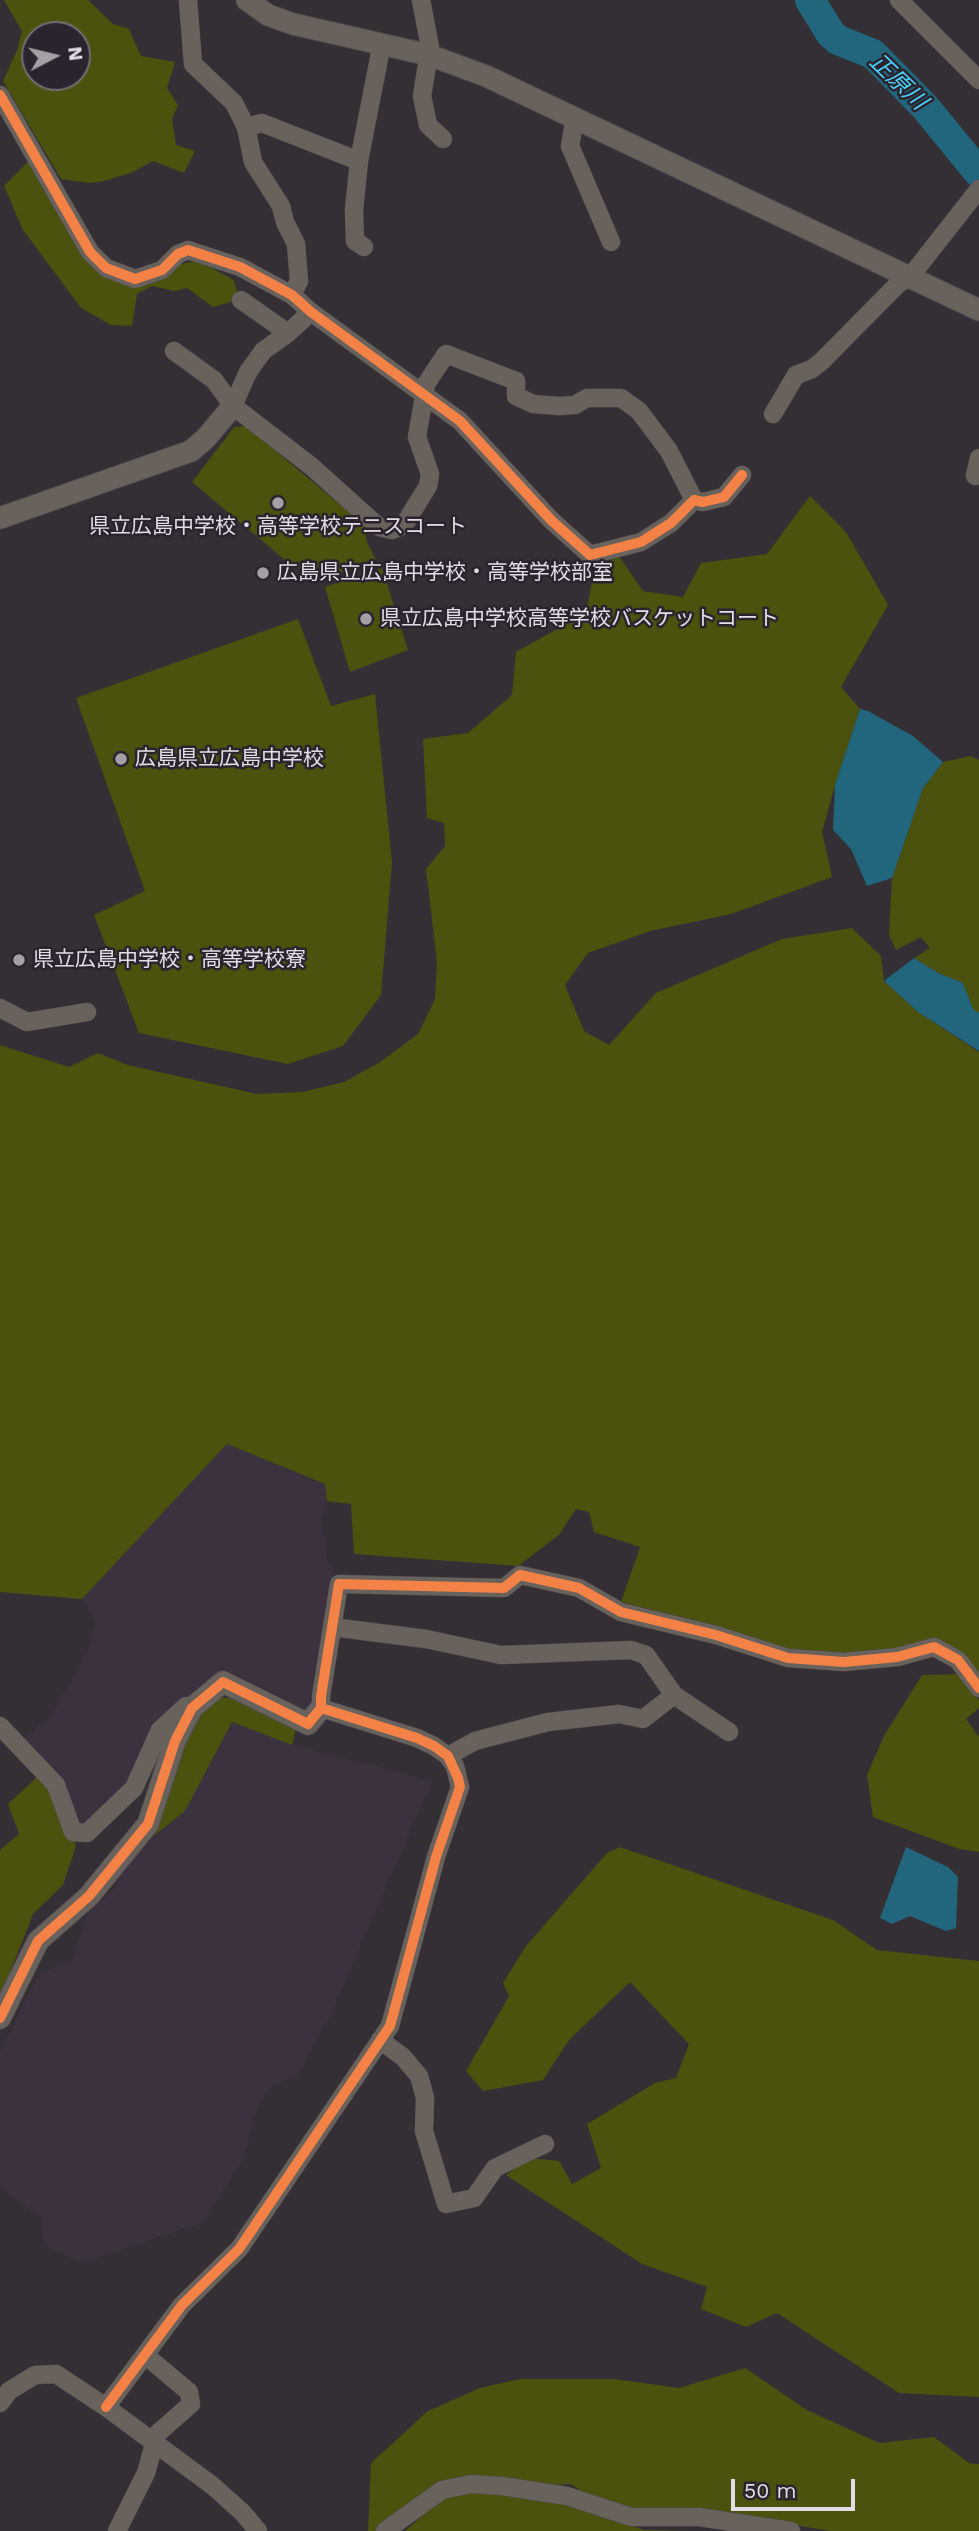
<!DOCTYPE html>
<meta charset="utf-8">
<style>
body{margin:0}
#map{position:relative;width:979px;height:2531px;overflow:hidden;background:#342f34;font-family:"Work Sans",sans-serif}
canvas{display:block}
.north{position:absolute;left:21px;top:21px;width:70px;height:70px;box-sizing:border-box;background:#2b232d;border:2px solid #746d76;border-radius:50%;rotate:83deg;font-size:19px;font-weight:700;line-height:28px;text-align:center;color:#e2dde4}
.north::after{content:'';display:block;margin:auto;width:24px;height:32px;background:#a5a0a6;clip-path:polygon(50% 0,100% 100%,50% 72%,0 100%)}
.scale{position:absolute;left:731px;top:2479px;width:124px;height:32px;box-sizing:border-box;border:4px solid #e2dde4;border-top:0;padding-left:9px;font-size:21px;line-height:24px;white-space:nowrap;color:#e2dde4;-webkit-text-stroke:5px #2b232d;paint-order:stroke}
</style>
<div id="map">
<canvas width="979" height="2531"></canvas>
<div class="north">N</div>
<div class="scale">50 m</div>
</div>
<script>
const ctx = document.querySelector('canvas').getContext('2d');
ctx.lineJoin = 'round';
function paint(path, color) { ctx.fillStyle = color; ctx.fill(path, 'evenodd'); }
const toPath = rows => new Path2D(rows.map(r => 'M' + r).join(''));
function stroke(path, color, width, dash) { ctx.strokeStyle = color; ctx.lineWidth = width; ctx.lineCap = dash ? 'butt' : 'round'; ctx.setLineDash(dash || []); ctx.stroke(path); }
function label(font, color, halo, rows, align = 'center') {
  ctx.font = font + ' "Work Sans","Noto Sans JP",sans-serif'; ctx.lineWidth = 5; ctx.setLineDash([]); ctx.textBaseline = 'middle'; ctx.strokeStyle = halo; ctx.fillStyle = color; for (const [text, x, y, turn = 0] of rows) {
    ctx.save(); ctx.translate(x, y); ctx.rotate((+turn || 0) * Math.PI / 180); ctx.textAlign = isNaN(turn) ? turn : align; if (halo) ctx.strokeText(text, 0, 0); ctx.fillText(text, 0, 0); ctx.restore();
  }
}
const built = toPath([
 [227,1444,325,1485,327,1501,322,1520,327,1559,334,1567,308,1710,223,1668,154,1728,133,1778,88,1826,76,1824,67,1789,24,1738,50,1717,87,1653,95,1621,82,1599],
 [232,1722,293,1745,432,1781,332,2012,297,2078,275,2083,265,2094,254,2118,243,2160,203,2222,82,2263,44,2246,41,2218,0,2187,0,2052,39,1973,72,1960,88,1912,113,1890,123,1868,155,1835,185,1811]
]);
const green = toPath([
 [4,0,88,0,113,24,129,29,141,56,175,62,167,88,178,105,172,118,176,145,195,151,184,173,153,161,131,173,104,181,90,183,61,179,3,81,18,48,22,31],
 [35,35,77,35,77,77,35,77],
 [29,161,99,271,132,284,174,265,198,261,234,280,240,306,235,301,213,307,187,288,174,291,152,286,137,294,132,326,111,325,81,308,23,230,4,186],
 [246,426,364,525,367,542,376,560,326,579,292,566,192,482,234,427],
 [810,496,846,532,888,605,841,687,860,709,835,785,822,832,832,877,731,914,650,931,588,953,565,985,584,1031,609,1045,656,993,782,939,852,928,881,956,884,981,918,1012,979,1052,979,1680,930,1644,860,1654,796,1655,714,1625,621,1602,640,1547,594,1532,589,1512,576,1509,559,1535,518,1566,354,1554,351,1504,327,1501,325,1484,227,1444,82,1599,0,1592,0,1045,69,1067,98,1053,128,1065,257,1094,302,1092,344,1082,380,1062,418,1034,435,999,437,962,426,869,445,846,444,823,427,818,423,739,468,733,512,695,516,652,586,613,596,561,618,555,643,591,683,597,701,563,767,554],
 [382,568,408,650,350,672,325,587],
 [298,619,331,706,375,694,392,862,381,995,343,1046,288,1064,139,1033,94,915,145,891,76,698],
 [971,756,979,760,979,1013,973,1010,963,983,938,973,914,958,930,948,921,937,896,950,889,935,892,878,923,788,943,762],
 [961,1674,979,1701,979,1708,966,1719,979,1737,979,1852,959,1849,873,1817,867,1775,884,1736,922,1675],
 [219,1697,246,1700,296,1728,292,1745,232,1722,185,1811,155,1835,150,1830,180,1746,200,1713],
 [38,1776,54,1791,76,1846,63,1885,33,1914,0,1998,0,1850,19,1834,8,1804],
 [620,1847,833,1920,877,1950,979,1961,979,2397,899,2393,777,2313,746,2327,701,2309,707,2287,642,2264,506,2175,530,2158,559,2161,572,2184,601,2168,587,2124,655,2083,676,2078,689,2044,630,1982,569,2040,543,2080,483,2091,466,2071,509,1996,503,1983,526,1946,607,1853],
 [745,2368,807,2410,879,2443,934,2437,969,2463,979,2464,979,2531,831,2531,699,2509,633,2509,592,2499,571,2484,539,2486,471,2478,377,2531,368,2531,371,2463,428,2411,480,2388,520,2379,614,2379,679,2388],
 [470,2488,566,2503,644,2530,690,2531,405,2531,446,2496]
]);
const water = toPath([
 [860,709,868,711,913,736,943,762,923,788,892,878,867,886,851,849,833,830,835,785],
 [914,958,938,973,963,983,973,1009,979,1013,979,1051,918,1012,884,981],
 [906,1847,948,1867,958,1877,956,1928,946,1931,910,1916,892,1924,880,1918]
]);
const river = toPath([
 [810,0,831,34,838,40,873,54,925,107,979,173]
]);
const minor = toPath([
 [188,0,193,64,234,103,246,127,253,162,281,206,285,222,296,244,299,281,292,295],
 [421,0,430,47,422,96,428,125,443,139],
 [899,0,979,80],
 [0,95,90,252,106,268,135,279,162,270,178,254,188,250,240,267,292,295,311,312,460,421,551,520,590,555,641,542,671,523,694,500,703,502,724,497,742,475],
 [575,118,570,146,611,242],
 [246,127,262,123,359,161],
 [364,247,355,241,354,210,359,161,382,43],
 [241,300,288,333],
 [174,351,214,380,233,406,311,466,379,527,392,530,404,525,428,486,430,474,417,437,426,384,446,354,516,381,516,396,533,404,559,406,575,405,587,398,621,398,639,411,669,451,694,500],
 [233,406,248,372,263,351,288,333,311,312],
 [773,414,796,375,812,369,822,361,898,284,910,277,979,189],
 [975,476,979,458],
 [0,1008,27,1022,87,1012],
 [332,1627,426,1639,501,1655,631,1650,646,1655,674,1695],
 [0,1726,56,1785,73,1832,87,1833,134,1788,160,1730,186,1706,192,1708],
 [448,1756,475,1741,548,1722,619,1714,643,1719,674,1695,729,1732],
 [380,2040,403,2057,419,2076,425,2098,424,2131,446,2204,474,2198,495,2168,545,2144],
 [0,2403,9,2391,35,2375,56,2374,106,2407,213,2486,243,2513,258,2531],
 [106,2407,182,2305,239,2249,390,2026,436,1857,460,1787,455,1766,448,1756,434,1746,417,1738,321,1708,321,1696,339,1584,504,1588,520,1575,579,1588,621,1612,716,1635,788,1658,844,1662,897,1657,934,1647,958,1660,979,1688],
 [117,2531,146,2473,157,2434,191,2404,189,2392,145,2355],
 [385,2531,442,2490,471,2484,502,2486,567,2496,631,2517,699,2517,791,2531]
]);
const tertiary = toPath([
 [247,0,268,15,293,24,429,55,486,76,979,310],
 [0,518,191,451,206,438,233,406],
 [0,2018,38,1941,89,1896,148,1824,175,1741,192,1708,223,1682,308,1724,321,1708]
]);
const cycleway = toPath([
 [0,95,90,252,106,268,135,279,162,270,178,254,188,250,240,267,292,295,311,312,460,421,551,520,590,555,641,542,671,523,694,500,703,502,724,497,742,475],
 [0,2018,38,1941,89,1896,148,1824,175,1741,192,1708,223,1682,308,1724,321,1708,321,1696,339,1584,504,1588,520,1575,579,1588,621,1612,716,1635,788,1658,844,1662,897,1657,934,1647,958,1660,979,1688],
 [106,2407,182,2305,239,2249,390,2026,436,1857,460,1787,458,1778,448,1756,434,1746,417,1738,321,1708]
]);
const markers = [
 [278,503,7,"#a5a0a6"],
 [263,573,7,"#a5a0a6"],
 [366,619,7,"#a5a0a6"],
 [121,759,7,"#a5a0a6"],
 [19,960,7,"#a5a0a6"]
];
const poiNames = [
 ["県立広島中学校・高等学校テニスコート",278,527,"center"],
 ["広島県立広島中学校・高等学校部室",277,573],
 ["県立広島中学校高等学校バスケットコート",380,619],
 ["広島県立広島中学校",135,759],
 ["県立広島中学校・高等学校寮",33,960]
];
const waterNames = [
 ["正原川",898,82,44]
];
paint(built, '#3c313f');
paint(green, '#4a520e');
paint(water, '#21667c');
stroke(river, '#21667c', 30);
stroke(minor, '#4f4c4f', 19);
stroke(tertiary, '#4f4c4f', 23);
stroke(minor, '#69625c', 18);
stroke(tertiary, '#69625c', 21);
stroke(cycleway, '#f48246', 10);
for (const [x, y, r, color] of markers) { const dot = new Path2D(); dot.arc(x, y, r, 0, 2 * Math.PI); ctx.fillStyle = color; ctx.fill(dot); stroke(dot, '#2b232d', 2.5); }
label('21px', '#e2dde4', '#2b232d', poiNames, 'left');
label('italic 23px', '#48d2ff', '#2b232d', waterNames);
</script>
